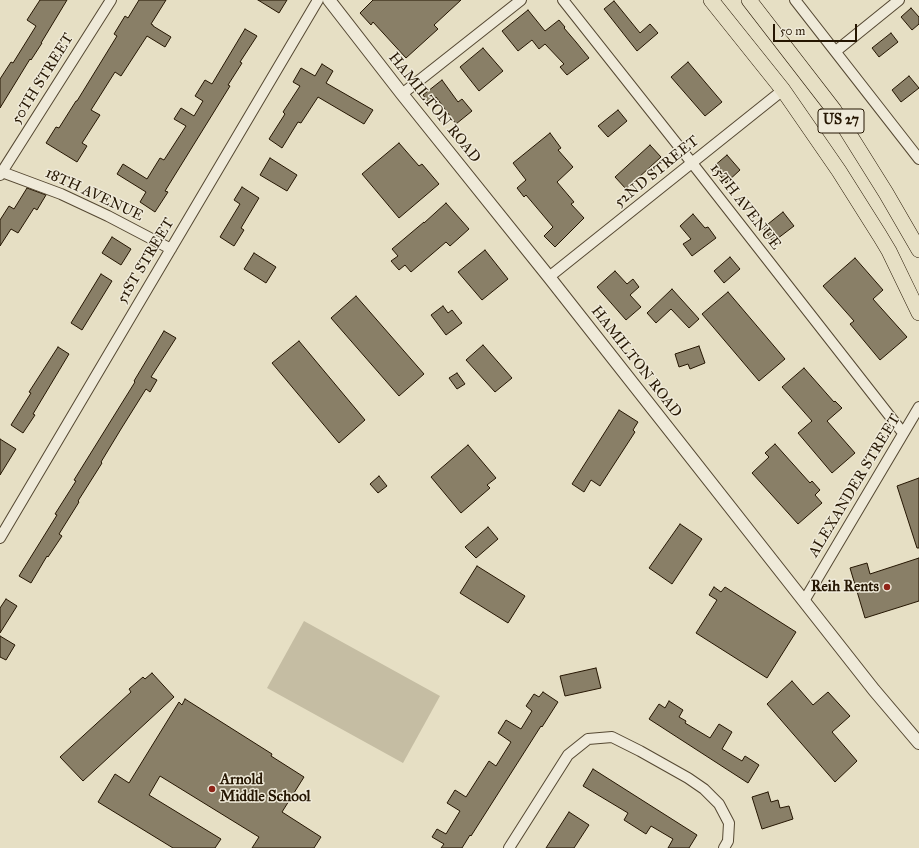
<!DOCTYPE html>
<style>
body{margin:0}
#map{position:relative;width:919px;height:848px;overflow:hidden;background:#e6dfc4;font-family:"IM FELL Great Primer",serif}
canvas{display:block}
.scale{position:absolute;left:773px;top:24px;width:84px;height:18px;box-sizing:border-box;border:2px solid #251602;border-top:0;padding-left:5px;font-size:12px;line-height:14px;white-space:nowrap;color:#251602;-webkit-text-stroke:3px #efead9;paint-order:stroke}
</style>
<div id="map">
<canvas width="919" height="848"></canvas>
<div class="scale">50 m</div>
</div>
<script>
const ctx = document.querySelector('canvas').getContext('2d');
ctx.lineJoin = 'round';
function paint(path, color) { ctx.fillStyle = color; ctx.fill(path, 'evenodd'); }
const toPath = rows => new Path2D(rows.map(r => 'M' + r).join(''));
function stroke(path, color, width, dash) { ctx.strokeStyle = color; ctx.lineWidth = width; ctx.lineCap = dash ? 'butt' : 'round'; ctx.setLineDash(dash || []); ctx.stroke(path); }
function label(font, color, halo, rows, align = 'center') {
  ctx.font = font + ' "IM FELL Great Primer",serif'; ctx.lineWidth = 3; ctx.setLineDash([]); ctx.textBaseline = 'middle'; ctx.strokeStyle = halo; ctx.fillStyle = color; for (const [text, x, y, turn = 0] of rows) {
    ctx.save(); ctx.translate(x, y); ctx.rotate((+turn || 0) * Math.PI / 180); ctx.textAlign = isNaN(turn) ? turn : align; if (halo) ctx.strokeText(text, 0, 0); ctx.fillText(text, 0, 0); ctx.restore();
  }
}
const green = toPath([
 [304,621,440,696,403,763,267,688]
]);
const building = toPath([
 [40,0,67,0,41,43,42,43,31,60,30,59,0,108,0,79,11,62,13,63,36,26,27,20,40,0],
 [139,0,166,0,151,24,153,25,153,26,171,37,165,47,147,36,121,76,115,72,91,110,100,115,82,143,87,146,77,162,46,143,56,127,59,128,76,101,77,101,117,36,114,34,125,16,128,18,139,0],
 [258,0,287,0,279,13,258,0],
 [373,0,461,0,434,25,438,29,406,58,373,22,371,25,360,13,373,0],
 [614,1,640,33,650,24,658,33,637,51,604,9,614,1],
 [911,8,919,17,919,24,912,30,901,17,911,8],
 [528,10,545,31,559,20,565,27,564,28,576,42,589,58,567,75,560,67,564,64,545,44,539,49,532,40,518,51,502,31,528,10],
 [245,29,257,36,240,62,242,63,228,85,230,86,165,191,168,192,155,212,140,202,146,192,117,174,123,164,147,179,160,158,164,160,186,126,174,119,181,108,194,116,203,101,195,96,205,80,212,84,245,29],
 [891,33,898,42,879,57,872,48,891,33],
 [483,48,503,71,479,91,460,67,483,48],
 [688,62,722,102,705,116,671,77,688,62],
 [322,64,333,71,326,83,373,110,364,124,318,97,301,123,298,122,282,148,269,139,285,114,283,112,300,86,293,82,301,68,315,76,322,64],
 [909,76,919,88,901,102,892,90,909,76],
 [442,80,458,102,462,99,472,111,456,124,436,97,429,103,423,95,442,80],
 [618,110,627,121,608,137,598,126,618,110],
 [550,133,561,148,558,150,573,167,557,182,574,202,571,204,584,218,555,247,544,236,553,227,526,195,524,197,517,188,526,180,513,163,550,133],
 [399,143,419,166,422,164,439,184,399,218,362,174,399,143],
 [650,145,661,157,626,189,615,177,650,145],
 [727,155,740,170,726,183,713,167,727,155],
 [270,158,297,175,287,191,260,175,270,158],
 [242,187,259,198,241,228,244,230,234,246,220,237,240,204,234,200,242,187],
 [27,188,46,195,37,210,34,208,18,233,11,229,0,246,0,220,9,206,14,209,27,188],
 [446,203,469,229,450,246,446,242,411,272,405,265,399,270,391,261,398,256,392,249,424,222,424,223,446,203],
 [783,212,794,226,773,242,763,228,783,212],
 [693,214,705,228,708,227,716,238,692,256,683,244,691,239,680,226,693,214],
 [112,237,131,249,121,265,102,253,112,237],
 [485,250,508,279,482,300,458,272,485,250],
 [254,253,276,267,266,283,244,269,254,253],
 [730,257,740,269,724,283,714,271,730,257],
 [855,258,883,290,873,299,907,337,880,360,850,324,854,321,823,286,855,258],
 [615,271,627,284,633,279,639,287,630,295,641,307,626,320,597,287,615,271],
 [101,274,112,281,82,330,71,323,101,274],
 [672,289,699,319,689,328,671,309,656,323,647,313,672,289],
 [728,292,785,359,759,381,702,314,728,292],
 [356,296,424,374,399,396,331,318,356,296],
 [443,306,448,313,452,310,462,323,446,335,431,315,443,306],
 [164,331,176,338,151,377,157,380,150,392,146,389,121,429,101,462,102,463,78,501,79,502,59,534,62,536,48,557,47,556,31,583,19,576,57,515,55,514,76,481,74,480,135,382,134,381,164,331],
 [299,341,365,420,339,443,272,363,299,341],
 [483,345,512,378,495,392,466,360,483,345],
 [699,346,705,363,690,369,688,364,679,367,675,354,699,346],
 [58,347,69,354,33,414,35,415,23,433,11,425,31,393,29,392,58,347],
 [804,368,834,402,835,401,842,408,827,421,855,453,832,473,798,433,812,421,782,387,804,368],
 [457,373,465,384,457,389,449,378,457,373],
 [619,410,638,422,633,430,635,432,600,486,591,480,584,492,572,484,619,410],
 [0,439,16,449,0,475,0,439],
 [775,444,810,483,812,481,820,490,815,495,822,503,798,524,752,473,769,457,765,453,775,444],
 [468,445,496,478,487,485,490,488,461,513,431,477,468,445],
 [379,476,387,486,378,493,370,484,379,476],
 [919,478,919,548,917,548,897,486,919,478],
 [680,524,702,539,672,584,649,568,680,524],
 [488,527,498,539,476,558,465,547,488,527],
 [919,558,919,601,865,618,850,568,867,563,870,574,919,558],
 [477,566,525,596,508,623,460,593,477,566],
 [714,587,721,592,725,587,796,632,767,678,696,633,717,600,709,595,714,587],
 [6,599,17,606,0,633,0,608,6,599],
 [0,636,15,645,6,660,0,657,0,636],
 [596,668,601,688,565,696,560,676,596,668],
 [152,673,174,697,83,781,60,757,131,692,129,689,143,677,145,679,152,673],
 [792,681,813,705,828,692,850,716,832,732,857,761,835,782,767,704,792,681],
 [543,692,558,702,542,727,541,726,471,836,470,835,462,848,441,848,444,844,432,837,437,829,446,834,460,811,447,803,455,790,466,797,489,761,496,766,511,742,498,733,506,720,521,729,532,711,526,706,534,694,539,697,543,692],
 [185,699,272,754,271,756,304,777,282,812,321,837,314,848,252,848,259,837,160,776,149,795,221,839,215,848,173,848,98,802,115,774,129,783,179,702,182,705,185,699],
 [669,701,683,710,679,717,686,721,685,723,710,738,719,724,732,732,722,749,742,761,745,756,759,765,748,783,649,719,659,704,665,708,669,701],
 [593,769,697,835,689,848,668,848,673,839,651,826,646,834,624,820,628,813,583,786,593,769],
 [768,792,771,802,778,800,780,808,789,806,793,819,762,829,752,797,768,792],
 [569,812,589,825,574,848,546,848,569,812]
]);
const minor = toPath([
 [563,0,692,163,903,433],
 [795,0,919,159],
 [836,51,899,0],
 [402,94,521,0],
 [2,172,61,194,108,216,171,249],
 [0,175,111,0],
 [549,277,783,90],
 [0,538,318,0],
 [804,601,919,407],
 [509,848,568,755,588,739,612,737,640,751,688,778,704,789,719,804,729,823,728,841,724,848]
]);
const tertiary = toPath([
 [329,0,402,94,549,277,874,690,919,743]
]);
const primary = toPath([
 [711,0,783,90,839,171,880,236,889,251,919,313],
 [749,0,834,110,886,193,919,250]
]);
const markers = [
 [887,587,4,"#8f2418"],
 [212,789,4,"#8f2418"]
];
const shields = [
 [841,121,46]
];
const shieldNames = [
 ["US 27",841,121]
];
const streetNames = [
 ["50TH STREET",43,79,-58],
 ["HAMILTON ROAD",434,108,51],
 ["52ND STREET",657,172,-39],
 ["18TH AVENUE",94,195,25],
 ["15TH AVENUE",745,207,52],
 ["51ST STREET",146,261,-59],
 ["HAMILTON ROAD",636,362,52],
 ["ALEXANDER STREET",855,486,-59]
];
const poiNames = [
 ["Reih Rents",879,587],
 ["Arnold",220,780,"left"],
 ["Middle School",220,797,"left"]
];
paint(green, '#c5bda3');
paint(building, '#897f67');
stroke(building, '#251602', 1);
stroke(minor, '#554832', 12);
stroke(tertiary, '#554832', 14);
stroke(primary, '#251602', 16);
stroke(minor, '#efead9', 10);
stroke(tertiary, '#efead9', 12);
stroke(primary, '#e6dfc4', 15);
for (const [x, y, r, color] of markers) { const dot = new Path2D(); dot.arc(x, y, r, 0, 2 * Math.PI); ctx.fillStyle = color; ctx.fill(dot); stroke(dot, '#efead9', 1.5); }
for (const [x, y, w] of shields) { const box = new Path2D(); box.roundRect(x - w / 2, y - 12, w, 24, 3); ctx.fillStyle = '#efead9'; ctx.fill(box); stroke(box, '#251602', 1); }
label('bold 14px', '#251602', null, shieldNames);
label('15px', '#251602', '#efead9', streetNames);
label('bold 15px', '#251602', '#efead9', poiNames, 'right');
</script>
